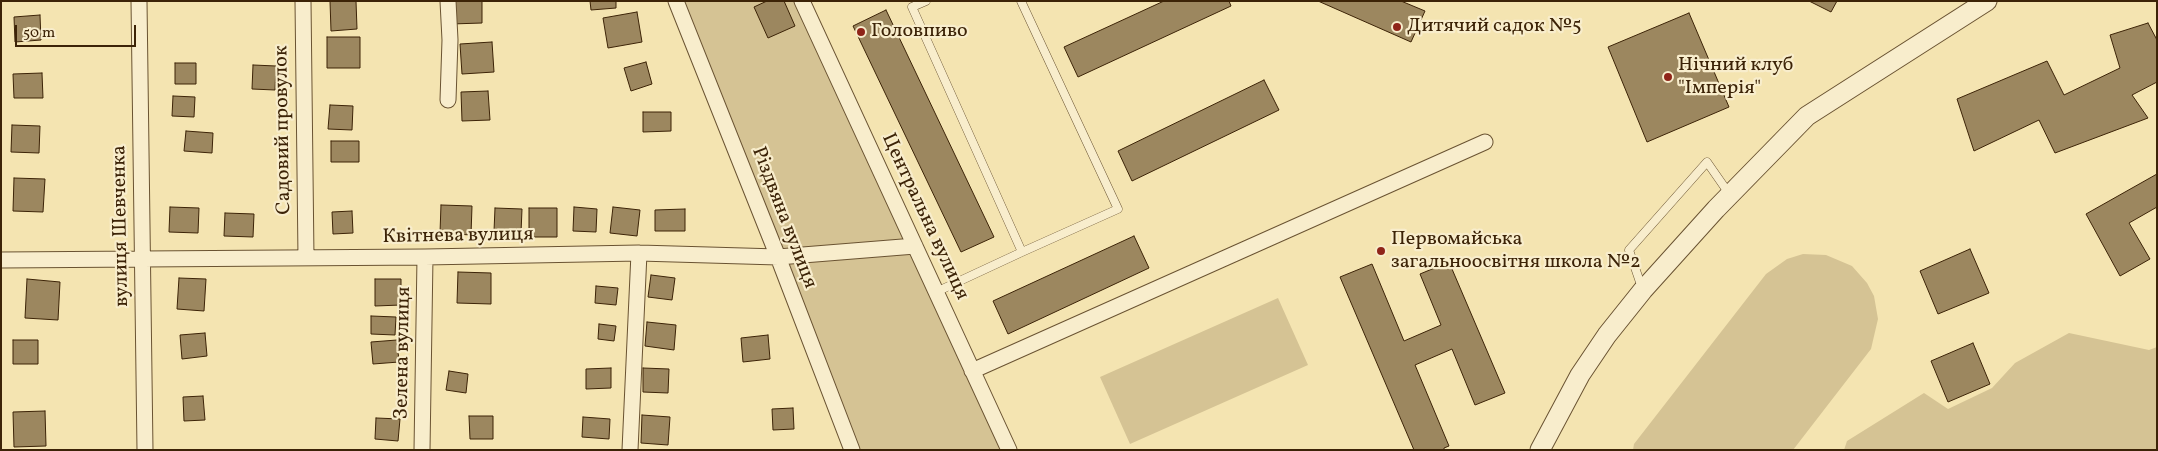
<!DOCTYPE html>
<meta charset="utf-8">
<style>
body{margin:0}
#map{position:relative;width:2158px;height:451px;overflow:hidden;background:#f4e4b1;font-family:Vollkorn,serif}
canvas{display:block}
.frame{position:absolute;inset:0;border:2px solid #3c2307;pointer-events:none}
.scale{position:absolute;left:15px;top:25px;width:121px;height:22px;box-sizing:border-box;border:2px solid #3c2307;border-top:0;padding-left:6px;font-size:15px;line-height:18px;white-space:nowrap;color:#3c2307;-webkit-text-stroke:4px #f8edcc;paint-order:stroke}
</style>
<div id="map">
<canvas width="2158" height="451"></canvas>
<div class="frame"></div>
<div class="scale">50 m</div>
</div>
<script>
const ctx = document.querySelector('canvas').getContext('2d');
ctx.lineJoin = 'round';
function paint(path, color) { ctx.fillStyle = color; ctx.fill(path, 'evenodd'); }
const toPath = rows => new Path2D(rows.map(r => 'M' + r).join(''));
function stroke(path, color, width, dash) { ctx.strokeStyle = color; ctx.lineWidth = width; ctx.lineCap = dash ? 'butt' : 'round'; ctx.setLineDash(dash || []); ctx.stroke(path); }
function label(font, color, halo, rows, align = 'center') {
  ctx.font = font + ' Vollkorn,serif'; ctx.lineWidth = 4.5; ctx.setLineDash([]); ctx.textBaseline = 'middle'; ctx.strokeStyle = halo; ctx.fillStyle = color; for (const [text, x, y, turn = 0] of rows) {
    ctx.save(); ctx.translate(x, y); ctx.rotate((+turn || 0) * Math.PI / 180); ctx.textAlign = isNaN(turn) ? turn : align; if (halo) ctx.strokeText(text, 0, 0); ctx.fillText(text, 0, 0); ctx.restore();
  }
}
const green = toPath([
 [676,1,802,1,1009,450,854,450],
 [1803,254,1826,255,1852,266,1867,283,1874,296,1878,319,1871,349,1793,450,1633,450,1634,444,1766,274,1787,259],
 [1278,298,1308,365,1130,444,1100,377],
 [2069,333,2149,350,2157,347,2157,450,1844,450,1847,441,1924,393,1948,409,1992,388,2015,363]
]);
const building = toPath([
 [330,1,356,1,357,29,331,31,330,1],
 [451,1,482,1,482,23,451,24,451,1],
 [590,1,616,1,616,8,591,10,590,1],
 [767,1,784,1,795,26,768,38,754,7,767,1],
 [1164,1,1229,1,1231,6,1078,77,1064,47,1164,1],
 [1318,1,1401,1,1425,11,1411,42,1318,1],
 [1809,1,1837,1,1831,12,1809,1],
 [886,10,994,237,961,252,853,26,886,10],
 [637,12,642,42,608,48,603,18,637,12],
 [1689,13,1729,107,1647,142,1608,47,1689,13],
 [40,15,41,40,15,42,14,17,40,15],
 [2148,23,2157,40,2157,82,2132,95,2148,118,2055,153,2039,120,1974,151,1957,99,2047,61,2064,95,2120,68,2110,35,2148,23],
 [327,37,360,37,360,68,327,68,327,37],
 [492,42,494,72,462,74,460,44,492,42],
 [646,62,652,84,631,91,624,68,646,62],
 [175,63,196,63,196,84,175,84,175,63],
 [253,65,276,66,275,90,252,89,253,65],
 [42,73,43,98,14,98,13,74,42,73],
 [1264,80,1279,110,1132,181,1118,151,1264,80],
 [488,91,490,120,462,121,461,92,488,91],
 [173,96,195,97,194,117,172,116,173,96],
 [330,105,353,106,352,130,328,129,330,105],
 [643,112,671,112,671,131,643,132,643,112],
 [12,125,40,126,39,153,11,152,12,125],
 [186,131,213,133,212,153,184,151,186,131],
 [331,141,359,141,359,162,331,162,331,141],
 [2157,174,2157,207,2129,223,2150,259,2120,276,2086,214,2157,174],
 [14,178,45,179,43,212,13,211,14,178],
 [441,205,472,206,471,235,440,233,441,205],
 [170,207,199,208,198,233,169,232,170,207],
 [574,207,597,209,596,232,573,231,574,207],
 [613,207,640,210,637,236,610,233,613,207],
 [495,208,522,209,521,233,494,231,495,208],
 [529,208,557,208,557,237,529,237,529,208],
 [685,209,685,231,655,231,655,210,685,209],
 [352,211,353,233,333,234,332,212,352,211],
 [225,213,254,214,253,237,224,236,225,213],
 [1134,236,1149,268,1008,334,993,301,1134,236],
 [1970,249,1989,293,1938,314,1920,271,1970,249],
 [1449,262,1505,393,1475,405,1452,349,1415,365,1449,446,1444,448,1444,450,1414,450,1340,277,1372,264,1404,341,1441,325,1420,274,1449,262],
 [458,272,491,273,491,304,457,303,458,272],
 [651,275,675,278,672,300,648,297,651,275],
 [179,278,206,279,204,311,177,309,179,278],
 [27,279,60,282,58,320,25,318,27,279],
 [375,279,401,279,401,305,375,306,375,279],
 [596,286,618,288,616,305,595,303,596,286],
 [371,316,396,317,395,335,371,334,371,316],
 [647,322,676,325,674,350,645,346,647,322],
 [599,324,616,326,614,341,598,339,599,324],
 [205,333,207,356,182,359,180,335,205,333],
 [768,335,770,359,743,362,741,338,768,335],
 [13,340,38,340,38,364,13,364,13,340],
 [397,340,399,362,373,364,371,342,397,340],
 [1973,343,1990,384,1948,402,1931,361,1973,343],
 [611,368,611,388,586,389,586,369,611,368],
 [643,368,669,369,668,393,643,392,643,368],
 [449,371,468,374,466,393,446,390,449,371],
 [203,396,205,420,184,421,183,397,203,396],
 [793,408,794,429,773,430,772,409,793,408],
 [45,411,46,446,14,447,13,412,45,411],
 [642,415,670,417,668,445,641,443,642,415],
 [469,416,493,416,493,439,470,439,469,416],
 [583,417,610,419,609,439,582,437,583,417],
 [376,418,400,419,398,441,375,439,376,418]
]);
const service = toPath([
 [926,1,912,7,1022,252,936,292],
 [1021,1,1118,209,1022,252],
 [1642,288,1629,250,1707,162,1730,195]
]);
const minor = toPath([
 [139,1,145,450],
 [303,1,306,258],
 [448,1,450,40,448,100],
 [676,1,778,257,852,450],
 [802,1,1009,450],
 [1,260,425,257,639,253,778,257,915,246],
 [972,371,1485,142],
 [422,450,425,257],
 [630,450,639,253]
]);
const tertiary = toPath([
 [1540,450,1580,375,1607,335,1643,290,1716,209,1807,116,1987,1]
]);
const markers = [
 [1397,27,5,"#8f2418"],
 [861,32,5,"#8f2418"],
 [1668,77,5,"#8f2418"],
 [1381,251,5,"#8f2418"]
];
const poiNames = [
 ["Дитячий садок №5",1407,27],
 ["Головпиво",871,32],
 ["Нічний клуб",1678,66],
 ["\"Імперія\"",1678,89],
 ["Первомайська",1391,240],
 ["загальноосвітня школа №2",1391,263]
];
const streetNames = [
 ["Садовий провулок",284,130,-91],
 ["Центральна вулиця",924,217,65],
 ["Різдвяна вулиця",783,218,69],
 ["вулиця Шевченка",122,226,-91],
 ["Квітнева вулиця",458,237,-1],
 ["Зелена вулиця",404,353,-89]
];
paint(green, '#d5c394');
paint(building, '#9c875f');
stroke(building, '#3c2307', 1);
stroke(service, '#6a5332', 9);
stroke(minor, '#6a5332', 17);
stroke(tertiary, '#6a5332', 21);
stroke(service, '#f8edcc', 8);
stroke(minor, '#f8edcc', 15);
stroke(tertiary, '#f8edcc', 19);
for (const [x, y, r, color] of markers) { const dot = new Path2D(); dot.arc(x, y, r, 0, 2 * Math.PI); ctx.fillStyle = color; ctx.fill(dot); stroke(dot, '#f8edcc', 2); }
label('20px', '#3c2307', '#f8edcc', poiNames, 'left');
label('20px', '#3c2307', '#f8edcc', streetNames);
</script>
